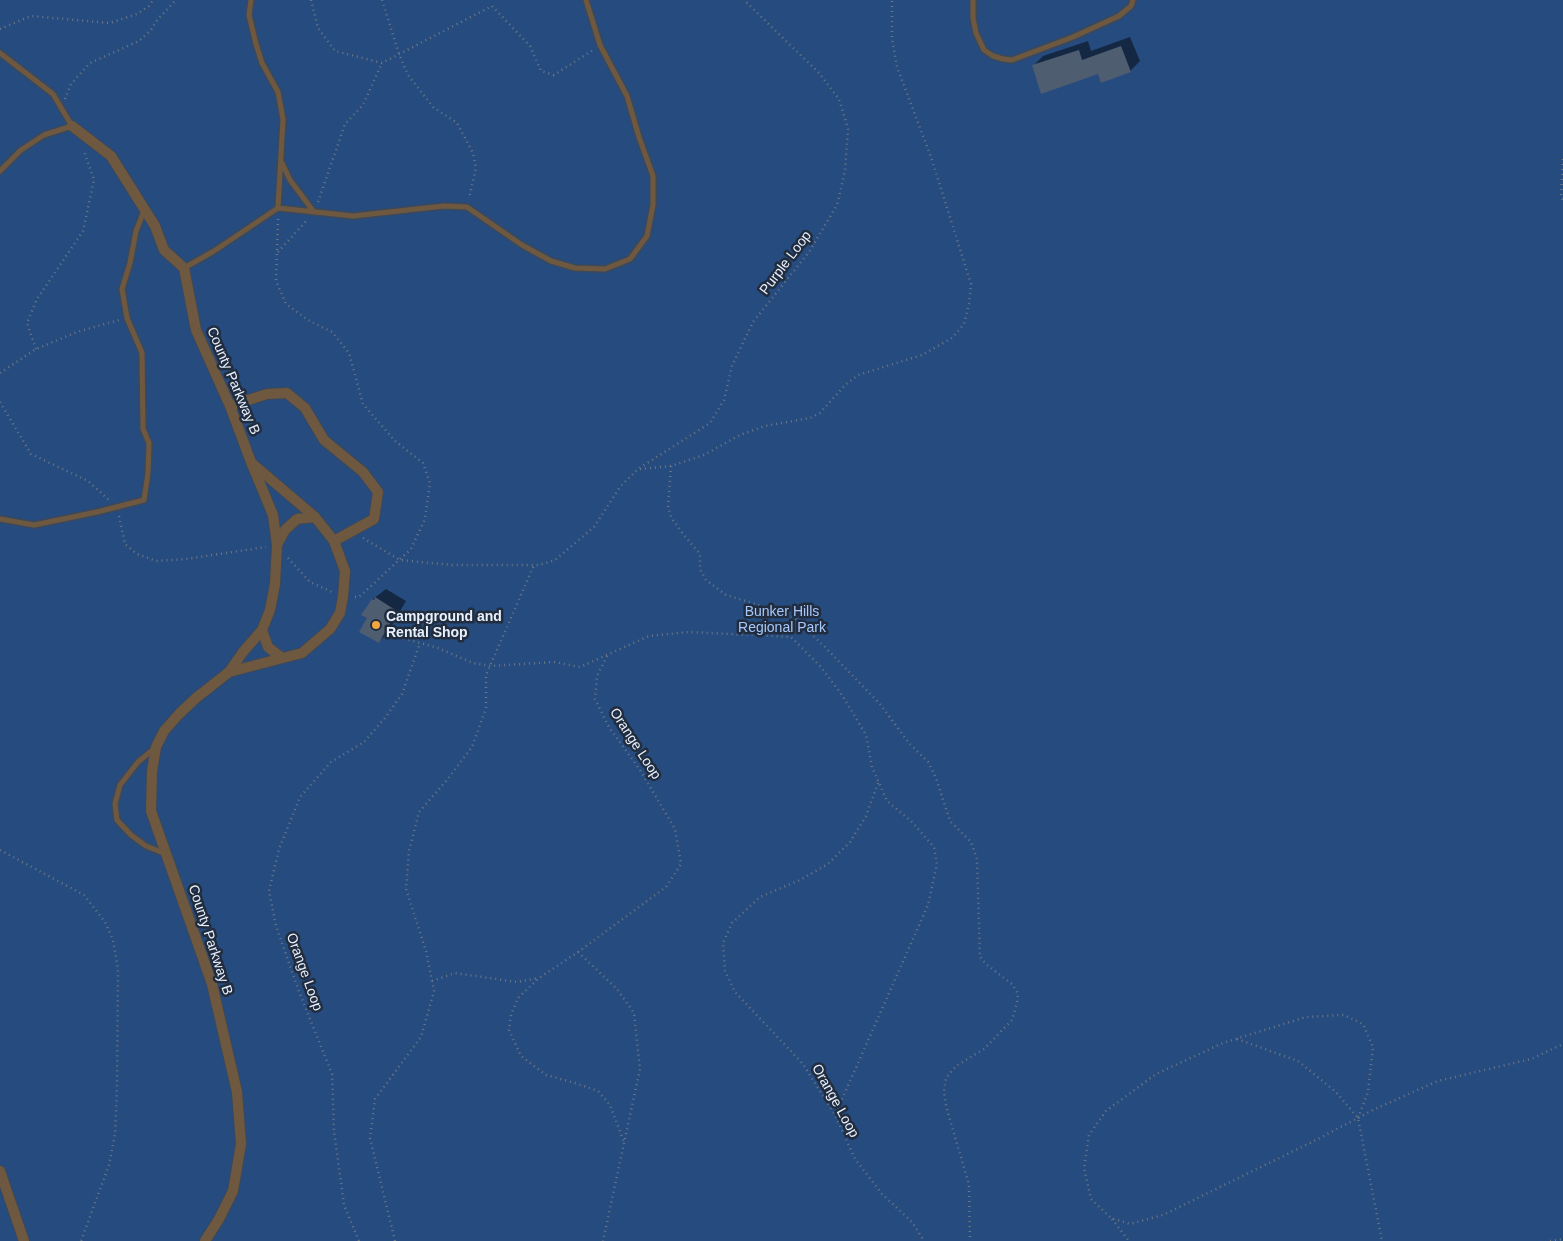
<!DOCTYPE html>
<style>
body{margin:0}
canvas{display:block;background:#212d3f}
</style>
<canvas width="1563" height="1241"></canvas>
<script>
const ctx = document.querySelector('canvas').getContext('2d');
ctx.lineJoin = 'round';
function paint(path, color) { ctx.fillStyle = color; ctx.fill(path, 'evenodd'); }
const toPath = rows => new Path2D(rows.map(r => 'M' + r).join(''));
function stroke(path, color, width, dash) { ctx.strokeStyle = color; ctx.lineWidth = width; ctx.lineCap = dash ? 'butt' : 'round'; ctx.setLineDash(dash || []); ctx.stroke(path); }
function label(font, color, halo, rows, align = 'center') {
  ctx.font = font + ' Arial,sans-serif'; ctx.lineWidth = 5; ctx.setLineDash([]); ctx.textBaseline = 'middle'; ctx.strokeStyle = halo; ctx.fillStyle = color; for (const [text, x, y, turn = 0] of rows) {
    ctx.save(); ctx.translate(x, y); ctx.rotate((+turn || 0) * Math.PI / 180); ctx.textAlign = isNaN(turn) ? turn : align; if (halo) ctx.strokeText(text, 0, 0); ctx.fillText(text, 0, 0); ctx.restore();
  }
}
const green = toPath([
 [0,0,1563,0,1563,1241,0,1241]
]);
const shadow = toPath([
 [1130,37,1140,61,1130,71,1099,73,1034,65,1043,56,1088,41,1091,51],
 [386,589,406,601,388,632,379,642,369,617,363,615,373,599]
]);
const building = toPath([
 [1121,46,1131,72,1101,83,1098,74,1041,94,1032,65,1079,50,1082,60],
 [375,597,397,611,379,643,359,632,367,618,361,615,372,599,374,600]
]);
const path = toPath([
 [311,0,318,28,335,51,382,63,492,6,530,46,541,71,554,75,593,50],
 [382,0,399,54,408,75,433,107,457,123,473,153,476,168,469,198],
 [0,29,31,16,110,23,137,14,149,6,153,0],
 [65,99,71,84,90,63,139,41,151,30,158,19,176,0],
 [1563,159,1561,197,1563,200],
 [318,202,345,124,363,105,382,63],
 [278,219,276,281,286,304,308,320,332,332,349,353,363,404,395,441,423,463,430,483,425,519,411,549,359,597,354,597],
 [278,252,308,219],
 [36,349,27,323,37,299,83,231,94,180,84,151],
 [0,373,36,349,77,332,119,320],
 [0,402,31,454,88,481,109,500],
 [671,466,668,506,671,517,683,534,700,554,700,569,706,580,726,595,772,609,794,617,826,648,880,704,909,743,928,762,936,778,950,821,971,842,977,859,980,957,986,964,1013,985,1018,994,1017,1003,1012,1020,984,1049,956,1066,946,1078,944,1091,946,1106,969,1185,970,1241],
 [640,469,671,466,704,455,740,435,765,426,810,418,820,413,845,385,858,375,922,355,952,338,964,324,969,304,971,284,931,157,897,67,892,39,892,0],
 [119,516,125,544,137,554,156,561,186,559,266,547],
 [363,538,400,560,452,565,539,565,555,560,594,527,620,487,638,469,710,423,724,400,732,366,753,322,809,252,837,205,845,171,848,129,839,99,819,73,744,0],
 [288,558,310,582,332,592],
 [784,613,791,637],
 [399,637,438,648,473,663,491,666,554,662,580,667,649,636,689,632,791,637,821,667,842,695,866,735,872,767,887,801,911,821,934,847,937,864,928,905,835,1115],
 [607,656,597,676,595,699,609,727,640,770,675,829,681,864,666,887,578,952,539,978,518,998,511,1015,509,1030,521,1056,546,1075,575,1083,598,1091,610,1105,624,1142],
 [878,783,866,816,850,842,828,864,800,880,760,897,732,923,723,943,725,971,735,992,803,1064,835,1115,855,1159,882,1194,912,1222,924,1241],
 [0,850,84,895,105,922,113,940,118,969,117,1088,115,1134,109,1165,81,1241],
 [578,952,617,989,634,1013,640,1069,603,1241],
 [432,981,455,973,517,982,539,978],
 [1237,1039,1298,1061,1336,1092,1358,1118,1382,1241],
 [1358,1118,1368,1092,1373,1047,1363,1024,1344,1015,1306,1017,1223,1043,1156,1074,1106,1111,1089,1135,1084,1168,1091,1199,1111,1218,1130,1224,1163,1215,1314,1141,1375,1109,1438,1081,1531,1059,1563,1044],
 [1112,1219,1129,1241],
 [359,1241,344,1205,334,1131,332,1074,298,989,276,926,269,891,279,849,300,797,331,762,364,742,385,718,402,694,420,643],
 [395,1241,370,1138,375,1099,421,1037,434,991,426,951,406,889,409,851,419,812,447,780,472,747,486,708,486,675,534,565],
 [1550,1241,1563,1239]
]);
const lane = toPath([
 [251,0,249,15,256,44,262,63,278,92,283,119,278,208],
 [973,0,973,18,976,33,984,50,993,56,1003,59,1012,60,1073,37,1119,16,1131,6,1133,0],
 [0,53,53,94,72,126,44,135,21,150,0,171],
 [282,163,290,180,314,212],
 [184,268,214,251,278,208,353,216,444,206,467,207,522,245,551,261,575,268,605,269,630,259,647,236,653,205,653,176,639,137,627,96,600,45,586,0],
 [0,519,34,525,97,512,144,500,148,473,149,443,143,429,142,353,127,318,122,289,130,263,136,231,144,211],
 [155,748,138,762,120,785,115,804,117,820,131,835,146,846,166,854]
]);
const street = toPath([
 [72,126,111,156,155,226,164,250,184,268,196,330,230,406,251,462,273,515,277,545,275,584,270,610,262,630,243,652,229,672,196,698,179,714,164,731,156,747,152,771,151,811,212,984,237,1092,241,1144,233,1191,219,1219,205,1241],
 [230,406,267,394,287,393,305,408,324,440,363,472,378,492,374,519,334,541],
 [277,545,285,530,297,519,315,517],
 [262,630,268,647,282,658],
 [229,672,302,653,330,629,340,613,343,597,345,571,334,541,315,517,254,465],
 [0,1171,24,1241]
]);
const markers = [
 [376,625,5,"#f1a63f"]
];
const streetNames = [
 ["Purple Loop",786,263,-53],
 ["County Parkway B",233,381,67],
 ["Orange Loop",635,744,57],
 ["County Parkway B",210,940,72],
 ["Orange Loop",304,972,70],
 ["Orange Loop",835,1101,61]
];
const parkNames = [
 ["Bunker Hills",782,612],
 ["Regional Park",782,628]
];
const poiNames = [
 ["Campground and",386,617],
 ["Rental Shop",386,633]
];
paint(green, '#264b7e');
paint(shadow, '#0007');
paint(building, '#4f5d71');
stroke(lane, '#3d4859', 8);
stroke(street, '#3d4859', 12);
stroke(path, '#6c7786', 2.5, [1, 4]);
stroke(lane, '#6e5940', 5);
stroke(street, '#6e5940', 10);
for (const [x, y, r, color] of markers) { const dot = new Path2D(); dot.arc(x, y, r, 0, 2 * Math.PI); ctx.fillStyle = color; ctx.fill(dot); stroke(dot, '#212d3f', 2); }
label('14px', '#e8f0fc', '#212d3f', streetNames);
label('14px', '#a6c8fa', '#212d3f', parkNames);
label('bold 14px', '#e8f0fc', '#212d3f', poiNames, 'left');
</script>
